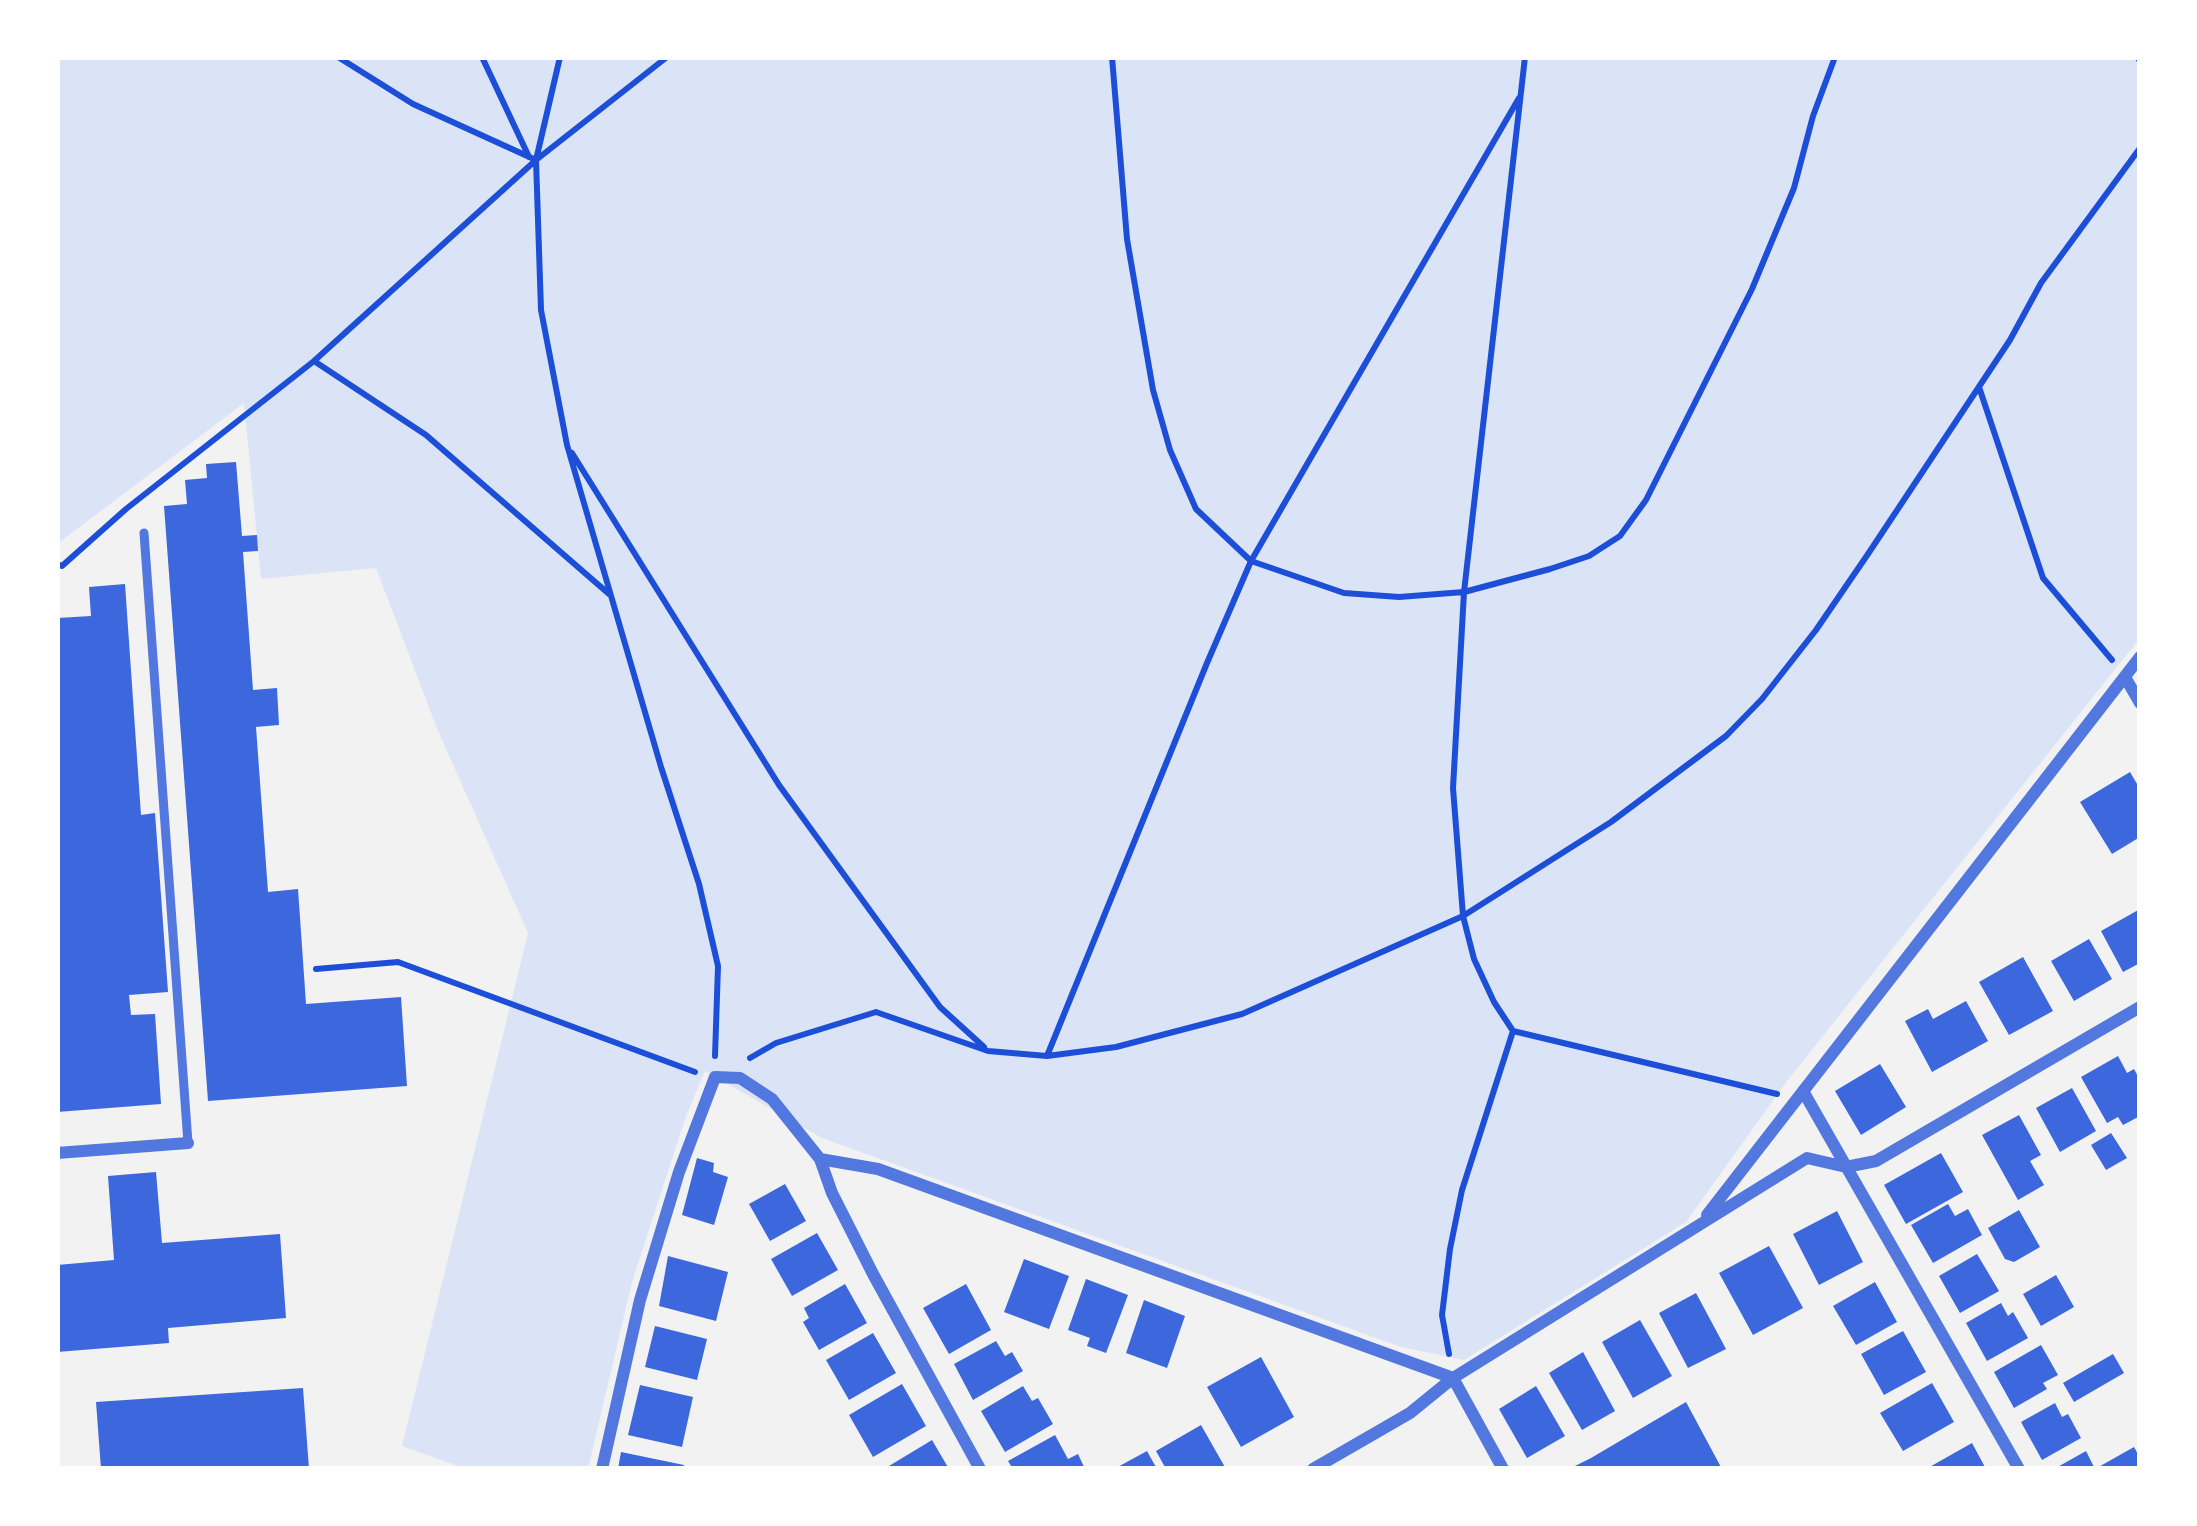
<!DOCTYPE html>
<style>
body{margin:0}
#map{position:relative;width:2197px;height:1526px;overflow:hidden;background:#f2f2f2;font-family:"Work Sans",sans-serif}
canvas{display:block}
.frame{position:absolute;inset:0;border:60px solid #fff;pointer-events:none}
</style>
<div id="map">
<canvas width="2197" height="1526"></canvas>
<div class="frame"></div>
</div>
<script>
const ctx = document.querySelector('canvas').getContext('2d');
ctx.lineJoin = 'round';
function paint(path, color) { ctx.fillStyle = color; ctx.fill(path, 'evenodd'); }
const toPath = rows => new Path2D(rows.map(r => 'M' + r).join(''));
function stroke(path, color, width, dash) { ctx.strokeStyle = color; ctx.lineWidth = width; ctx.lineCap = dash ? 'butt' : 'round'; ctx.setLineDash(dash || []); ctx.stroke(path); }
const green = toPath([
 [57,57,2140,57,2140,638,1787,1081,1686,1222,1464,1360,1401,1347,822,1138,705,1071,686,1116,632,1282,588,1469,466,1469,402,1446,528,933,438,731,376,568,261,579,244,403,57,544]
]);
const building = toPath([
 [236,462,242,536,257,535,258,551,243,552,253,690,277,688,279,725,256,727,268,892,298,889,306,1004,401,997,407,1086,208,1101,164,506,187,504,185,480,207,478,206,464],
 [125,584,141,815,155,813,168,992,129,995,131,1015,155,1014,161,1104,57,1112,57,618,91,616,89,587],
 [2130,772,2140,789,2140,837,2112,854,2080,802],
 [2140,909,2140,963,2123,972,2101,931],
 [2089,939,2112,979,2074,1001,2051,961],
 [2023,957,2053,1011,2009,1035,1979,982],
 [1966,1001,1988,1041,1932,1072,1905,1021,1928,1009,1933,1019],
 [2118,1056,2127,1073,2134,1069,2140,1080,2140,1116,2123,1125,2118,1117,2107,1123,2081,1077],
 [1880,1064,1906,1107,1861,1135,1835,1091],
 [2072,1088,2096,1131,2060,1152,2036,1108],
 [2019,1115,2041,1155,2030,1161,2044,1185,2018,1200,1982,1135],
 [2111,1133,2127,1158,2106,1170,2091,1145],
 [1941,1153,1963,1192,1906,1224,1884,1185],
 [697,1158,714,1163,713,1172,728,1177,714,1225,682,1215],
 [156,1172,162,1243,280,1234,286,1318,168,1328,169,1343,57,1352,57,1265,114,1260,108,1176],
 [785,1184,806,1221,770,1241,749,1204],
 [1948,1204,1955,1216,1968,1209,1982,1235,1933,1263,1911,1225],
 [2019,1210,2040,1247,2014,1262,2005,1259,1988,1228],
 [1837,1211,1863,1262,1819,1285,1793,1234],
 [817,1233,838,1270,792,1296,771,1259],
 [1769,1246,1803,1308,1753,1335,1719,1273],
 [1977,1254,1999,1291,1960,1313,1939,1276],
 [668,1256,728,1272,716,1321,659,1306],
 [1024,1259,1069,1276,1049,1329,1004,1312],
 [2056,1275,2074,1307,2041,1326,2023,1294],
 [1086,1279,1128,1295,1106,1353,1087,1346,1090,1338,1068,1330],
 [1875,1282,1897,1322,1856,1345,1833,1306],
 [845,1284,867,1323,819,1350,803,1322,809,1318,804,1308],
 [966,1284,991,1330,949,1354,923,1308],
 [1696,1293,1726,1349,1688,1368,1659,1313],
 [1144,1300,1185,1316,1167,1368,1126,1353],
 [2001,1303,2008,1316,2013,1312,2028,1338,1987,1361,1966,1323],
 [1640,1320,1672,1376,1633,1398,1602,1342],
 [655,1326,707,1339,697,1380,645,1367],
 [1903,1331,1926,1372,1884,1395,1861,1354],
 [873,1333,896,1373,849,1400,826,1360],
 [996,1341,1005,1356,1012,1352,1023,1371,973,1400,954,1364],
 [2041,1345,2058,1375,2043,1383,2047,1389,2014,1408,1994,1372],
 [1583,1352,1615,1411,1582,1430,1549,1373],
 [2113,1354,2124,1373,2074,1402,2063,1383],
 [1261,1357,1294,1417,1241,1447,1207,1387],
 [1932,1383,1954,1422,1903,1451,1880,1413],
 [902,1384,926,1426,873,1457,849,1415],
 [640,1385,693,1397,682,1447,628,1435],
 [1023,1386,1032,1401,1038,1398,1053,1424,1005,1452,981,1411],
 [1536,1386,1565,1436,1527,1458,1499,1409],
 [303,1388,309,1469,101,1469,96,1402],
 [1686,1402,1722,1469,1569,1469,1591,1458],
 [2055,1403,2062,1417,2068,1414,2081,1438,2042,1460,2021,1422],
 [1201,1425,1226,1469,1166,1469,1156,1451],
 [1055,1435,1068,1459,1078,1454,1085,1469,1013,1469,1008,1461],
 [932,1440,949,1469,884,1469],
 [1972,1443,1986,1469,1926,1469],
 [2134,1447,2140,1458,2140,1469,2054,1469,2086,1451,2095,1469],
 [1147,1451,1157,1469,1114,1469],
 [621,1452,684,1465,683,1469,618,1469]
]);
const path = toPath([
 [338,57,413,104,536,160],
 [482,57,529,157],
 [560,57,536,160,541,310,567,445,661,767,699,884,718,966,715,1056],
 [1112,57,1127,239,1153,390,1170,450,1196,509,1251,561,1344,593,1399,597,1464,592,1550,569,1589,556,1620,536,1646,500,1752,289,1794,188,1813,116,1835,57],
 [2137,57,2140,61],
 [314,361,426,435,609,594],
 [1979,387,2043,578,2112,660],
 [572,453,779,785,940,1007,984,1047],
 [57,564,62,566,126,509,314,361,536,160,667,57],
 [316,969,398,962,695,1072],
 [1513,1031,1777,1094],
 [1047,1056,1207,663,1251,561,1519,98],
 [750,1058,776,1043,876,1012,988,1051,1047,1056,1116,1047,1242,1014,1463,916,1611,822,1726,736,1762,699,1816,630,1868,554,2010,340,2041,283,2140,148],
 [1449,1354,1442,1315,1450,1249,1462,1190,1513,1031,1494,1002,1474,959,1463,916,1453,788,1464,592,1525,57]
]);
const service = toPath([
 [144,533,188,1143]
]);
const minor = toPath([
 [2125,677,2140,703],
 [1803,1091,2019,1469],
 [57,1153,188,1143],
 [820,1159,832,1193,873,1274,980,1469],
 [1707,1215,2140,657],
 [602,1469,640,1300,679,1172,715,1077,740,1078,772,1099,820,1159,878,1169,1453,1378,1503,1469],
 [1313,1469,1410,1413,1453,1378,1807,1158,1846,1167,1876,1161,2140,1007]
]);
paint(green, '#dbe4f7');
paint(building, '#3d67dc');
stroke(path, '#1d4ed8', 6);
stroke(service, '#5277de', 9);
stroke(minor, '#5277de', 12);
</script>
